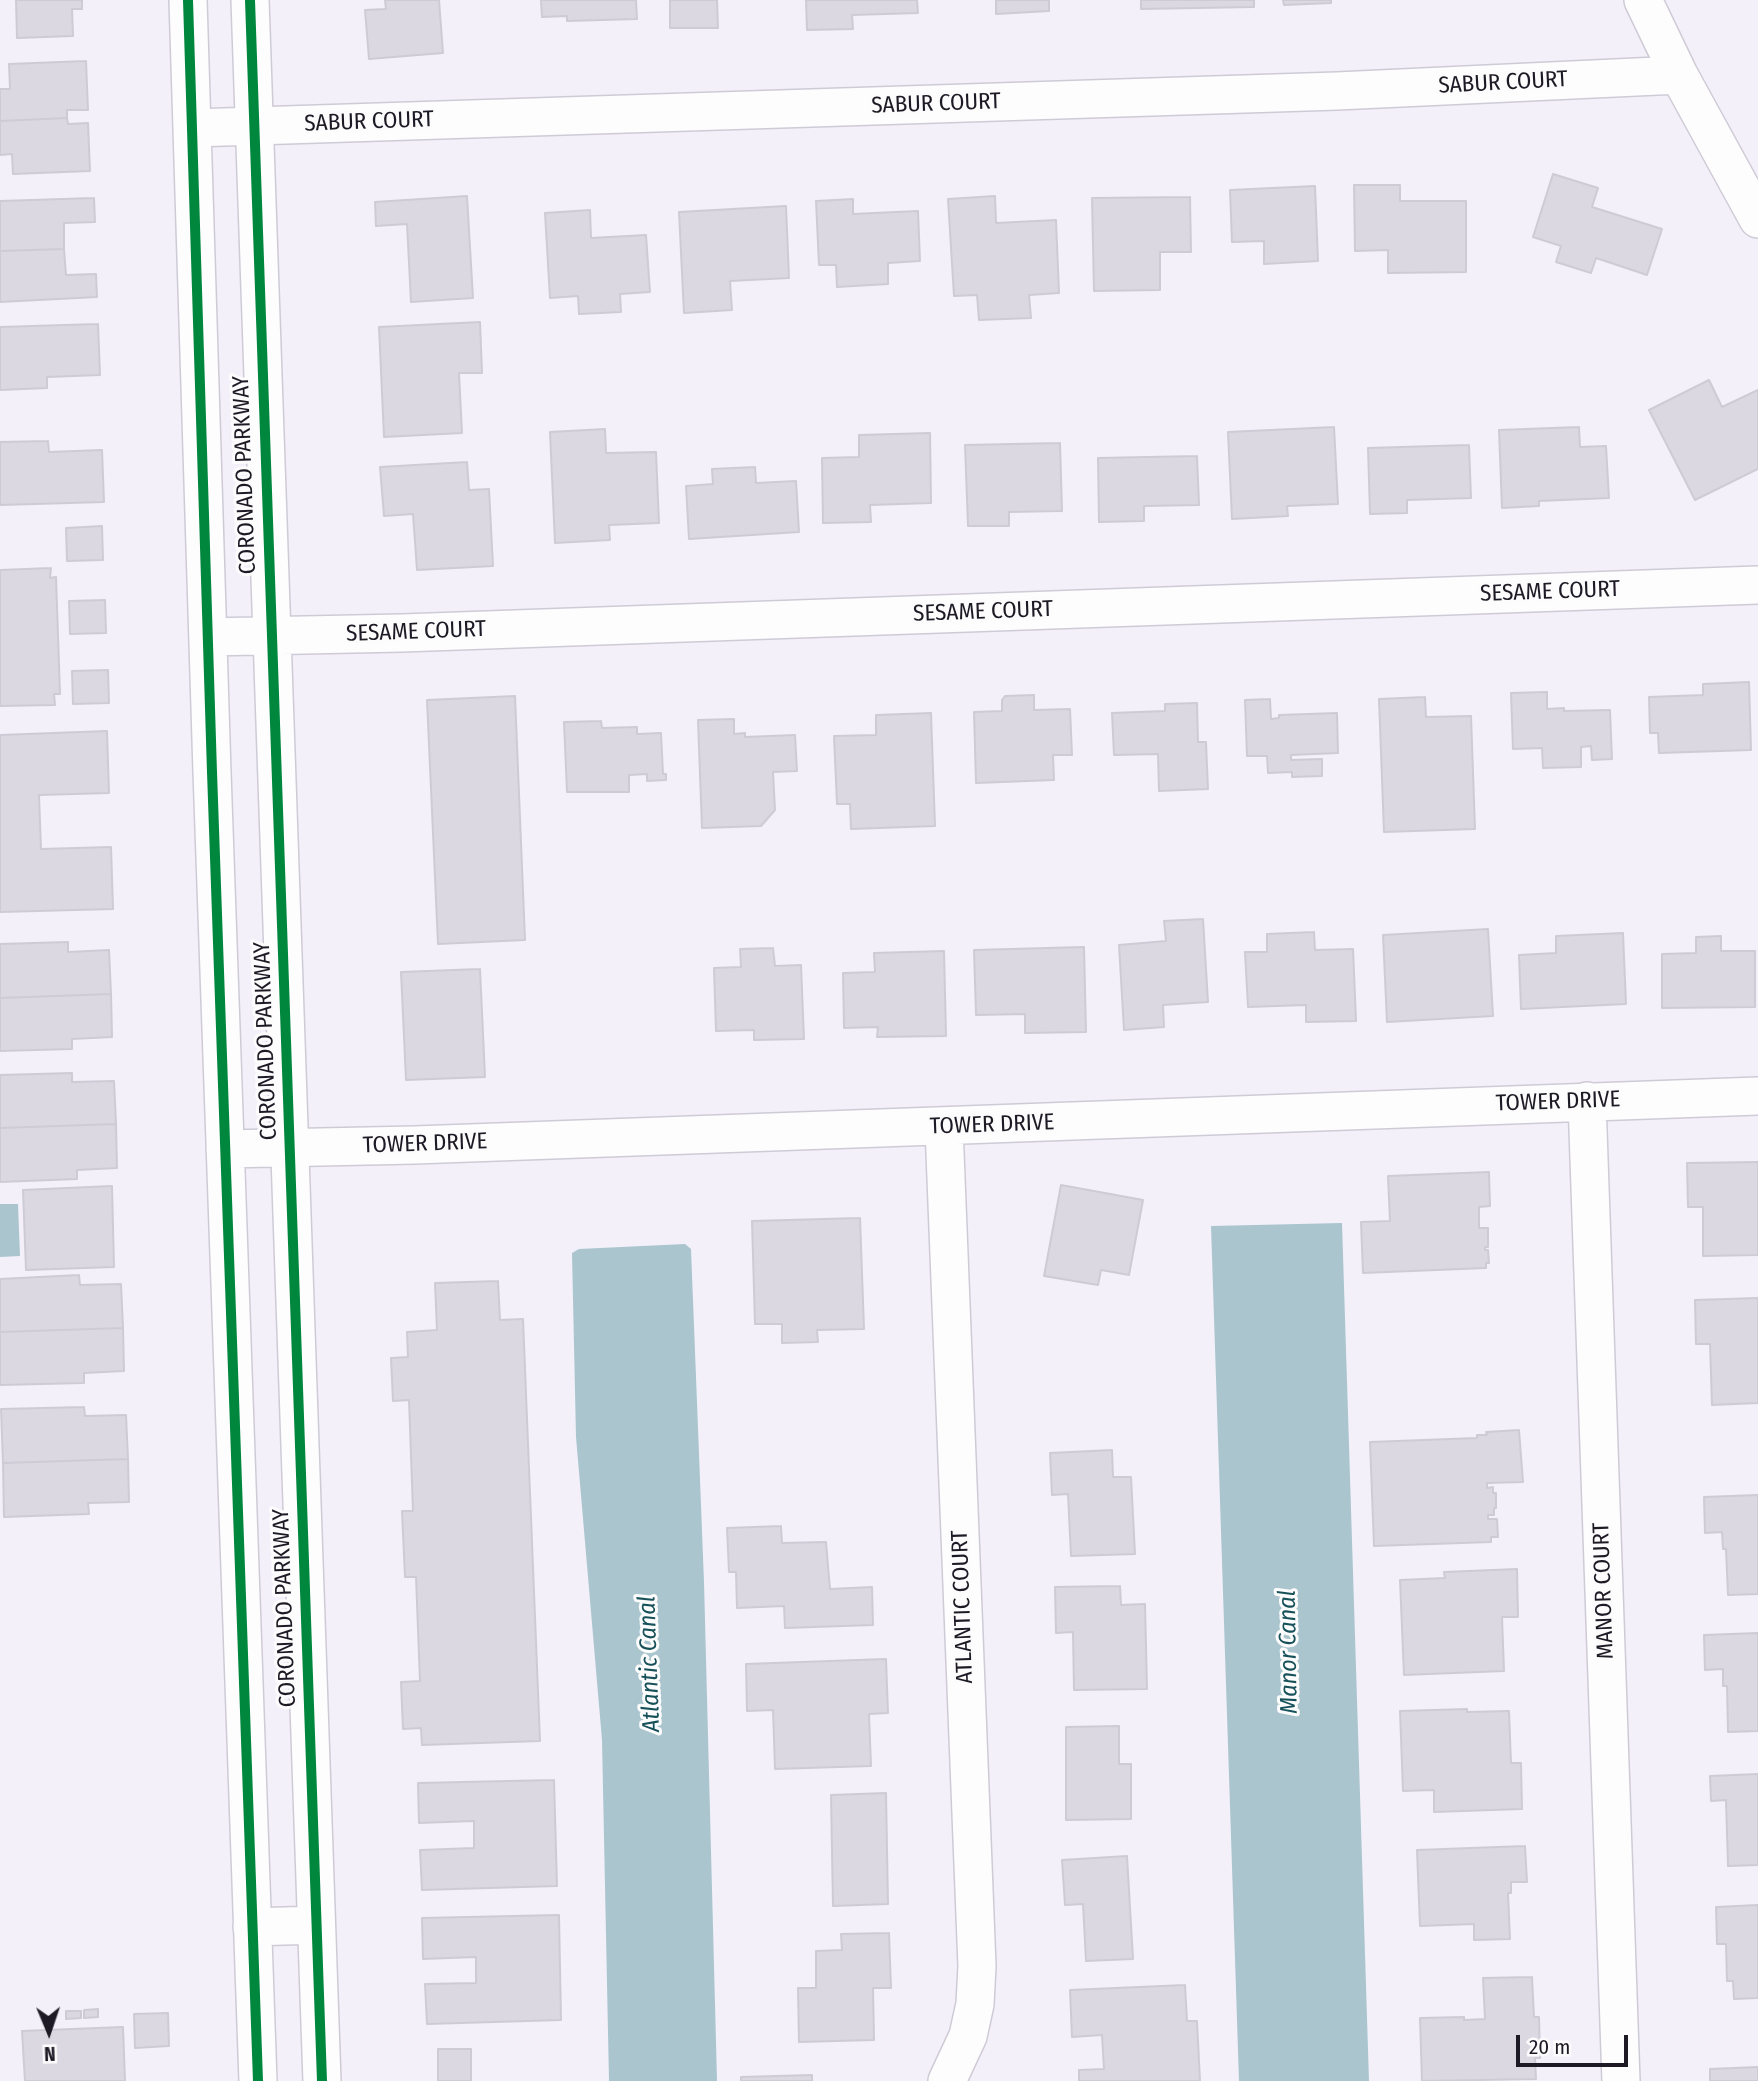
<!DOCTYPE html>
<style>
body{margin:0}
#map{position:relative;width:1758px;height:2081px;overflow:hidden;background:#f3f0fa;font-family:"Fira Sans Condensed",sans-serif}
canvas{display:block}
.north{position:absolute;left:14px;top:1997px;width:70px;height:70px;-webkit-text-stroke:5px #fcfcfc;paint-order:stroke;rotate:178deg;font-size:19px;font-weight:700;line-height:28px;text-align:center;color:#1e1a25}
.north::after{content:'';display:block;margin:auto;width:24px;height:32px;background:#1e1a25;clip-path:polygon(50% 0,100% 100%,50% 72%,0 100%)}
.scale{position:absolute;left:1516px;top:2035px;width:112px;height:32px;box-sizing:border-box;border:4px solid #1e1a25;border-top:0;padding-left:9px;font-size:21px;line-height:24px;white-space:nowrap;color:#1e1a25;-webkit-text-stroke:5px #fcfcfc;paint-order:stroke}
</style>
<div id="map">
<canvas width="1758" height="2081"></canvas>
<div class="north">N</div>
<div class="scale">20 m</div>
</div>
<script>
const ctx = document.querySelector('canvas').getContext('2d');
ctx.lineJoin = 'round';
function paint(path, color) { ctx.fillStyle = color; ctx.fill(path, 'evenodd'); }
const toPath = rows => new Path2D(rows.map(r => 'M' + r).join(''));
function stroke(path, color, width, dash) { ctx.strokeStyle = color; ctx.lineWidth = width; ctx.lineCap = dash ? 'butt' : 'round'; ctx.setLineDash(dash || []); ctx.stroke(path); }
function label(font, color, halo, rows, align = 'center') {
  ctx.font = font + ' "Fira Sans Condensed",sans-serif'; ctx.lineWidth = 6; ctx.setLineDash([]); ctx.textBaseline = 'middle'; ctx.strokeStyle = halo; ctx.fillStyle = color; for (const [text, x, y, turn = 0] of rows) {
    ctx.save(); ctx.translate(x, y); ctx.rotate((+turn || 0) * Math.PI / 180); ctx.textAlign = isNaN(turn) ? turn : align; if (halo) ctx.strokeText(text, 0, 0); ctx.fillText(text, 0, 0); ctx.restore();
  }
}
const water = toPath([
 [0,1204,18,1204,20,1256,0,1257],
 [1342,1223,1369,2081,1239,2081,1211,1226],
 [685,1244,691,1249,704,1582,717,2081,609,2081,602,1740,576,1437,572,1253,579,1249]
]);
const building = toPath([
 [16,0,82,0,82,9,72,9,73,36,17,38,16,0],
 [385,0,439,0,443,53,369,59,365,10,386,9,385,0],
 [541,0,636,0,637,19,567,21,567,16,542,17,541,0],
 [670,0,717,0,718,28,670,28,670,0],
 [806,0,917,0,918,13,852,15,853,29,807,30,806,0],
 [996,0,1049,0,1049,11,996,14,996,0],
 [1141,0,1254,0,1254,7,1141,9,1141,0],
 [1283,0,1331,0,1331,3,1284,5,1283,0],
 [86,61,88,110,67,110,67,118,0,121,0,89,10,89,9,64,86,61],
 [67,118,68,124,88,123,90,171,13,174,12,154,0,155,0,121,67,118],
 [1553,174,1598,188,1592,207,1662,229,1647,275,1596,258,1591,273,1556,262,1561,246,1533,237,1553,174],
 [1354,185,1400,185,1400,201,1466,201,1466,272,1388,273,1388,250,1355,251,1354,185],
 [1315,186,1318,261,1264,264,1264,241,1232,242,1230,190,1315,186],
 [467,196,473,298,411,302,407,224,376,226,375,202,467,196],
 [995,196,996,223,1056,220,1059,293,1029,295,1031,318,979,320,977,295,954,296,948,199,995,196],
 [1190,197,1191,252,1160,252,1160,290,1094,291,1092,198,1190,197],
 [94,198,95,222,64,223,64,249,0,251,0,201,94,198],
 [853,199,853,214,918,211,920,261,888,263,888,284,837,287,836,265,819,265,816,201,853,199],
 [786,206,789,278,730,281,732,310,684,313,679,212,786,206],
 [590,210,591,238,646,235,650,292,620,294,621,312,579,314,578,296,550,298,545,213,590,210],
 [64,249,66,275,96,274,97,297,0,302,0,251,64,249],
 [480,322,482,373,459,373,462,433,384,437,379,327,480,322],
 [98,324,100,375,47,377,47,388,0,390,0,327,98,324],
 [1709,380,1722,407,1758,390,1758,469,1695,500,1649,410,1709,380],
 [1334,427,1338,504,1287,506,1288,516,1232,519,1228,432,1334,427],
 [1579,427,1580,447,1606,446,1609,498,1539,501,1539,506,1502,508,1499,430,1579,427],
 [605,429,606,453,656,452,659,523,609,525,610,540,555,543,550,432,605,429],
 [930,433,931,503,870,505,871,522,823,523,822,458,859,457,859,435,930,433],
 [48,441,49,452,102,450,104,502,0,505,0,442,48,441],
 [1060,443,1062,511,1009,512,1009,526,968,526,965,445,1060,443],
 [1469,445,1471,498,1407,500,1407,513,1370,514,1368,448,1469,445],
 [1197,456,1199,505,1144,506,1144,521,1099,522,1098,458,1197,456],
 [467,462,469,490,489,489,493,566,417,570,413,514,384,516,380,467,467,462],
 [755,467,756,483,796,481,799,532,689,539,686,486,713,484,712,469,755,467],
 [102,526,103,560,67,561,66,528,102,526],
 [51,568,50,578,56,577,60,694,54,694,55,705,0,706,0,570,51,568],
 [105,600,106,633,70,634,69,601,105,600],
 [108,670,109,703,73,704,72,671,108,670],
 [1749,682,1751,750,1659,753,1658,733,1650,733,1649,697,1703,695,1703,684,1749,682],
 [1547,692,1547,709,1564,708,1564,711,1610,710,1612,759,1592,760,1591,746,1581,747,1581,767,1543,768,1542,748,1513,749,1511,693,1547,692],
 [1034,695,1034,710,1070,709,1072,755,1053,755,1054,780,976,783,974,712,1002,711,1002,700,1005,696,1034,695],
 [515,696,525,940,438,944,427,700,515,696],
 [1425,697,1426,717,1471,716,1475,829,1384,832,1379,699,1425,697],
 [1270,699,1271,719,1279,718,1279,715,1337,713,1338,753,1291,755,1291,760,1322,759,1322,776,1292,777,1292,772,1268,773,1267,756,1247,756,1245,700,1270,699],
 [1197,703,1198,742,1206,742,1208,789,1159,791,1158,754,1114,755,1112,713,1165,711,1165,704,1197,703],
 [931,713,935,826,851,829,850,804,837,804,834,736,876,735,876,715,931,713],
 [734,719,734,734,745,733,745,737,795,735,797,771,773,772,775,810,761,826,702,828,698,720,734,719],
 [601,721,602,728,637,727,637,734,661,733,663,774,666,774,666,780,647,781,647,774,629,775,629,792,567,792,564,722,601,721],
 [107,731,109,793,39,795,41,849,111,847,113,909,0,912,0,735,107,731],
 [1203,919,1208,1002,1163,1005,1164,1027,1124,1030,1119,945,1166,941,1164,921,1203,919],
 [1488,929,1493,1016,1387,1022,1383,935,1488,929],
 [1314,932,1315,950,1353,949,1356,1021,1306,1022,1306,1005,1248,1007,1245,952,1267,952,1267,934,1314,932],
 [1623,933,1626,1004,1521,1009,1519,955,1556,953,1556,936,1623,933],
 [1721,936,1721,951,1755,951,1755,1007,1662,1008,1662,954,1696,953,1696,937,1721,936],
 [68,942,68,952,109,950,111,994,0,998,0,944,68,942],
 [1084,947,1086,1032,1025,1033,1025,1014,976,1015,974,950,1084,947],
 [773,948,775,966,801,965,804,1039,754,1040,754,1030,716,1031,714,968,741,967,740,949,773,948],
 [944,951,946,1036,877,1037,878,1027,844,1028,843,973,875,972,874,953,944,951],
 [480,969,485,1077,406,1080,401,972,480,969],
 [111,994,112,1037,72,1039,72,1049,0,1051,0,998,111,994],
 [72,1073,72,1082,114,1081,116,1124,0,1128,0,1075,72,1073],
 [116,1124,117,1168,77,1170,77,1179,0,1182,0,1128,116,1124],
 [1758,1162,1758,1255,1703,1256,1703,1207,1688,1207,1687,1163,1758,1162],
 [1489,1172,1490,1206,1479,1207,1479,1228,1488,1228,1488,1247,1485,1247,1485,1250,1488,1250,1489,1263,1486,1263,1486,1268,1363,1273,1361,1222,1390,1221,1388,1176,1489,1172],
 [1061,1185,1143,1200,1129,1275,1101,1270,1098,1285,1044,1276,1061,1185],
 [112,1186,114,1267,26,1270,23,1190,112,1186],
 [860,1218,864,1329,817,1330,818,1342,782,1343,782,1324,755,1324,752,1221,860,1218],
 [79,1275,80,1285,121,1284,123,1328,0,1332,0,1279,79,1275],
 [498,1281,500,1320,523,1319,540,1741,422,1745,421,1728,403,1729,401,1682,420,1681,416,1577,405,1577,402,1511,413,1511,409,1400,393,1401,391,1358,408,1357,407,1332,437,1330,435,1283,498,1281],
 [1758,1298,1758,1403,1712,1405,1710,1344,1696,1344,1695,1300,1758,1298],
 [123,1328,124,1371,84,1373,84,1383,0,1385,0,1332,123,1328],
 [84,1407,85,1416,126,1415,128,1459,3,1463,1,1409,84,1407],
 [1519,1430,1523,1482,1487,1483,1487,1488,1493,1487,1493,1493,1496,1493,1496,1508,1494,1508,1494,1515,1488,1515,1488,1519,1497,1519,1498,1537,1491,1537,1491,1542,1374,1546,1370,1442,1477,1438,1477,1435,1487,1435,1486,1432,1519,1430],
 [1112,1450,1113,1477,1131,1477,1135,1554,1071,1556,1068,1494,1052,1495,1050,1453,1112,1450],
 [128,1459,129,1502,88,1503,89,1514,4,1517,3,1463,128,1459],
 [1758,1495,1758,1594,1728,1595,1726,1549,1723,1549,1722,1532,1705,1533,1704,1497,1758,1495],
 [781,1526,782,1543,826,1542,830,1589,872,1587,873,1625,785,1628,784,1606,737,1608,736,1572,729,1572,727,1528,781,1526],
 [1517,1569,1518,1617,1502,1617,1504,1671,1404,1675,1400,1580,1445,1578,1444,1572,1517,1569],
 [1120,1586,1121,1605,1145,1604,1147,1689,1074,1690,1073,1632,1056,1633,1055,1587,1120,1586],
 [1758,1633,1758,1731,1728,1732,1727,1686,1723,1686,1723,1669,1705,1670,1704,1635,1758,1633],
 [886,1659,888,1713,869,1714,871,1766,775,1769,773,1710,747,1711,746,1664,886,1659],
 [1467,1709,1467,1712,1509,1711,1511,1763,1521,1763,1522,1809,1434,1812,1434,1790,1403,1791,1400,1711,1467,1709],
 [1119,1726,1119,1764,1131,1764,1131,1819,1066,1820,1066,1727,1119,1726],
 [1758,1774,1758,1865,1728,1866,1726,1800,1711,1801,1710,1776,1758,1774],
 [554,1780,557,1886,422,1890,420,1850,474,1848,474,1821,419,1823,418,1783,554,1780],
 [886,1793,888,1904,833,1906,831,1795,886,1793],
 [1525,1846,1527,1882,1511,1882,1511,1893,1508,1893,1510,1939,1474,1940,1474,1924,1420,1926,1417,1850,1525,1846],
 [1127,1856,1133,1959,1086,1961,1083,1904,1065,1905,1062,1860,1127,1856],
 [1758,1905,1758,1998,1734,1999,1733,1981,1727,1981,1726,1944,1717,1944,1716,1907,1758,1905],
 [559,1915,561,2020,427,2024,425,1984,476,1983,476,1957,423,1959,422,1918,559,1915],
 [889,1933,891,1988,873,1988,874,2040,799,2042,798,1988,816,1988,816,1951,842,1950,841,1934,889,1933],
 [1532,1977,1534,2017,1539,2017,1540,2058,1535,2058,1536,2079,1422,2081,1420,2018,1464,2017,1464,2020,1485,2019,1483,1978,1532,1977],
 [1185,1985,1187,2021,1197,2021,1200,2081,1079,2081,1079,2070,1104,2069,1102,2035,1072,2037,1070,1990,1185,1985],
 [98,2009,98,2017,84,2018,84,2010,98,2009],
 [66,2011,81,2011,81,2018,66,2019,66,2011],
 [168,2013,169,2046,135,2048,134,2014,168,2013],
 [123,2027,125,2081,25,2081,22,2031,123,2027],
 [438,2049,471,2049,471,2081,438,2081,438,2049],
 [1758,2067,1758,2081,1710,2081,1710,2069,1758,2067],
 [812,2075,812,2081,741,2081,741,2077,812,2075]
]);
const minor = toPath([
 [188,0,212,772,258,2081],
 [250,0,322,2081],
 [1643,0,1679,75,1758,219],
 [193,128,1337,91,1679,75],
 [208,637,402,633,1758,585],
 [1587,1101,1621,2081],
 [944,1127,977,1966,975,2004,968,2036,947,2081],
 [225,1149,415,1145,1758,1096],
 [252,1927,316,1925]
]);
const cycleway = toPath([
 [188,0,212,772,258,2081],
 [250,0,322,2081]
]);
const streetNames = [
 ["SABUR COURT",1503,83,-3],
 ["SABUR COURT",936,104,-2],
 ["SABUR COURT",369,122,-2],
 ["CORONADO PARKWAY",245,475,-92],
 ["SESAME COURT",1550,592,-2],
 ["SESAME COURT",983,612,-2],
 ["SESAME COURT",416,632,-2],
 ["CORONADO PARKWAY",266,1041,-92],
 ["TOWER DRIVE",1558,1102,-2],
 ["TOWER DRIVE",992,1125,-2],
 ["TOWER DRIVE",425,1144,-2],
 ["MANOR COURT",1604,1591,-92],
 ["ATLANTIC COURT",963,1607,-92],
 ["CORONADO PARKWAY",285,1608,-92]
];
const waterNames = [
 ["Manor Canal",1289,1652,-91],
 ["Atlantic Canal",650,1664,-92]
];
paint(water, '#aac5ce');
paint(building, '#dbd8e2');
stroke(building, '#cfcbd6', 2);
stroke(minor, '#cfcbd6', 40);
stroke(minor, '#fdfdfe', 37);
stroke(cycleway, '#00873e', 10);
label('23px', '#1e1a25', '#fcfcfc', streetNames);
label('italic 24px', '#165059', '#fcfcfc', waterNames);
</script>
